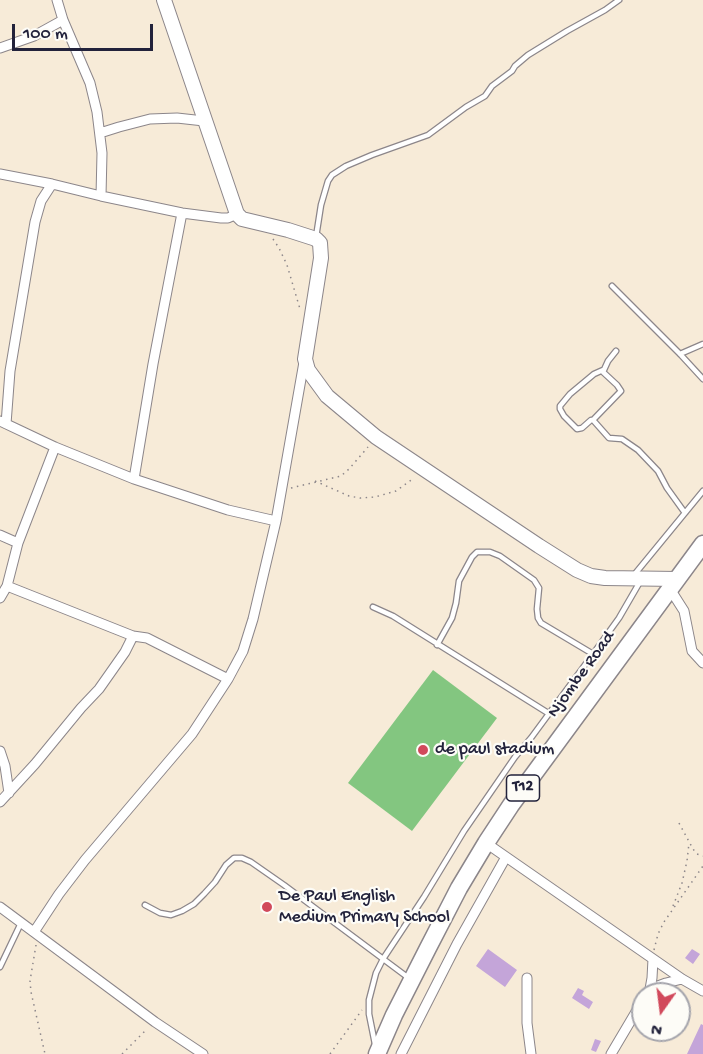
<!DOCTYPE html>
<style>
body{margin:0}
#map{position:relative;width:703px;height:1054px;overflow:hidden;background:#f7ebd8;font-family:"Gochi Hand",sans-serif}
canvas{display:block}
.north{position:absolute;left:631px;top:982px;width:60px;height:60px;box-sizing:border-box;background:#fdfcf7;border:2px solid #a5a5ac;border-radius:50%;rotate:194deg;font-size:16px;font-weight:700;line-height:24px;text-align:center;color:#22223b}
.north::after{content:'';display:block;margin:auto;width:21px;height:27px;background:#d1495b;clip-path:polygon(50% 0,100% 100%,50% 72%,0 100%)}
.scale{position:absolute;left:12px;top:24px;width:141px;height:27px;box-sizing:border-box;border:3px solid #22223b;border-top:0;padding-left:8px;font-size:18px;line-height:21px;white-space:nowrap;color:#22223b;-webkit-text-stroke:4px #fdfcf7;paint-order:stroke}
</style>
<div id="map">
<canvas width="703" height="1054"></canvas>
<div class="north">N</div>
<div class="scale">100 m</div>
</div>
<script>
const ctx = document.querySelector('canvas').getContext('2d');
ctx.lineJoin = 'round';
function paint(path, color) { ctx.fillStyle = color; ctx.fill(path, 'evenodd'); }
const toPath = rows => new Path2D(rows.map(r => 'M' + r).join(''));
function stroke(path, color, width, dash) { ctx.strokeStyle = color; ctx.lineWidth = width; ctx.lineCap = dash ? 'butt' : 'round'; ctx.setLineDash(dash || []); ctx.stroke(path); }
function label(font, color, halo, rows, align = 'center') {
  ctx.font = font + ' "Gochi Hand",sans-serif'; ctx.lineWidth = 4.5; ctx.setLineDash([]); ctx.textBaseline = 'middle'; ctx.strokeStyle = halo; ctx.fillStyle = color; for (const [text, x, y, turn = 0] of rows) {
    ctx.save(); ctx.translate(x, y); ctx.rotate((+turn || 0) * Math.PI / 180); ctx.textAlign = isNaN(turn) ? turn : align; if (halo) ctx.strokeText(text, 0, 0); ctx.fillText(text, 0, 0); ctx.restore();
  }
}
const green = toPath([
 [433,670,497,718,412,831,348,783]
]);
const building = toPath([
 [488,949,517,970,505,987,476,966],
 [692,949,700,954,693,964,685,958],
 [578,988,584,991,582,995,593,1002,589,1009,572,998],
 [701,1024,703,1025,703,1054,687,1054],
 [595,1039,601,1041,596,1052,591,1050]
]);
const path = toPath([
 [273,239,279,248,287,265,300,309],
 [315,481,349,496,360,498,375,497,396,491,414,478],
 [291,488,341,476,349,469,368,447],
 [679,823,693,849,697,854,703,856],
 [673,906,682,883,687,861,689,843],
 [36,945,30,981,31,992,45,1054],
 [654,950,658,934,664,922,703,866],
 [122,1054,147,1029],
 [330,1054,362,1010]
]);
const lane = toPath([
 [316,237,321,205,328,181,332,175,346,166,372,155,428,135,466,107,485,96,492,86,512,71,515,66,528,55,567,31,605,10,619,0],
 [612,286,680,354,703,379],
 [680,354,703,344],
 [603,370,594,374,570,394,560,406,560,409,564,416,577,429,582,428,591,420,593,420,609,438,622,439,638,450,658,471,667,488,685,513],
 [593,420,621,391,617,385,603,372,608,361,616,351],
 [634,575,703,491],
 [373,607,393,616,548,713],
 [437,645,452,618,456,603,459,581,472,557,477,552,490,552,500,556,534,580,539,588,537,609,538,618,541,623,593,654],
 [145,905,160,913,171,915,182,911,194,904,204,894,215,882,226,865,234,858,242,858,251,862,284,885,410,979],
 [0,967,21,923],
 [375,1044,369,1014,369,1000,376,973,383,959,424,897,464,831,515,757,531,738,593,654,619,618,641,580]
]);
const street = toPath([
 [57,0,63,20,90,83,97,112,102,153,101,196],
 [0,48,34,36,63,20],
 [100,133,119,127,150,119,177,118,204,121],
 [0,174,52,184,101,196,182,213,221,218,228,218,237,214],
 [0,421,55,447,134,479,228,510,276,521],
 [6,424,10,371,35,222,41,201,52,184],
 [134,479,153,364,182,213],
 [0,535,18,543],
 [7,586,133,636,147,638,228,679],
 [670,589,684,611,692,651,703,663],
 [0,598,7,586,18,543,55,447],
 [0,751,5,766,9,793],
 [0,802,35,764,81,708,99,689,125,652,133,636],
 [486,843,682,979,703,991],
 [0,907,155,1022,203,1054],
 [34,932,59,894,85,860,192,734,228,679,243,651,253,619,276,521,304,362],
 [527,978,527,1023,531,1054],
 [650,989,666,983,682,979],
 [647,994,650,989,652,978,653,959],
 [401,1054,457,944,506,857],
 [611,1054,643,1000]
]);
const secondary = toPath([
 [164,0,237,214,242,219,288,230,316,239,320,243,321,258,305,359,308,370,327,396,376,437,539,546,577,570,591,576,605,578,677,579]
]);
const highway = toPath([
 [377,1054,394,1015,428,948,459,888,486,843,511,805,703,544]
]);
const markers = [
 [423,750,6,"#d1495b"],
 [267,907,6,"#d1495b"]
];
const shields = [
 [523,788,33]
];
const shieldNames = [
 ["T12",523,788]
];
const streetNames = [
 ["Njombe Road",582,675,-54]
];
const poiNames = [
 ["de paul stadium",435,750],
 ["De Paul English",279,897],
 ["Medium Primary School",279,918]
];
paint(green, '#83c680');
paint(building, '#c4a5d9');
stroke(lane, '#8c868a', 7);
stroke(street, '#8c868a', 11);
stroke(secondary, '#8c868a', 16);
stroke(highway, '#8c868a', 19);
stroke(path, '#8c868a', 1.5, [1.5, 4.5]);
stroke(lane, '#fff', 4.5);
stroke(street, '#fff', 9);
stroke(secondary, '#fff', 14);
stroke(highway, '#fff', 16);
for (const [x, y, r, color] of markers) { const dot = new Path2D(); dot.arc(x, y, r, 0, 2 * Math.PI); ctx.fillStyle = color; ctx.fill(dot); stroke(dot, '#fdfcf7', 2); }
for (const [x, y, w] of shields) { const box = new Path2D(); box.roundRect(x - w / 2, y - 13, w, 26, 4.5); ctx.fillStyle = '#fdfcf7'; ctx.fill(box); stroke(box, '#22223b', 1.5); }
label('bold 16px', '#22223b', null, shieldNames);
label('18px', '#22223b', '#fdfcf7', streetNames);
label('18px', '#22223b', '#fdfcf7', poiNames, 'left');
</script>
